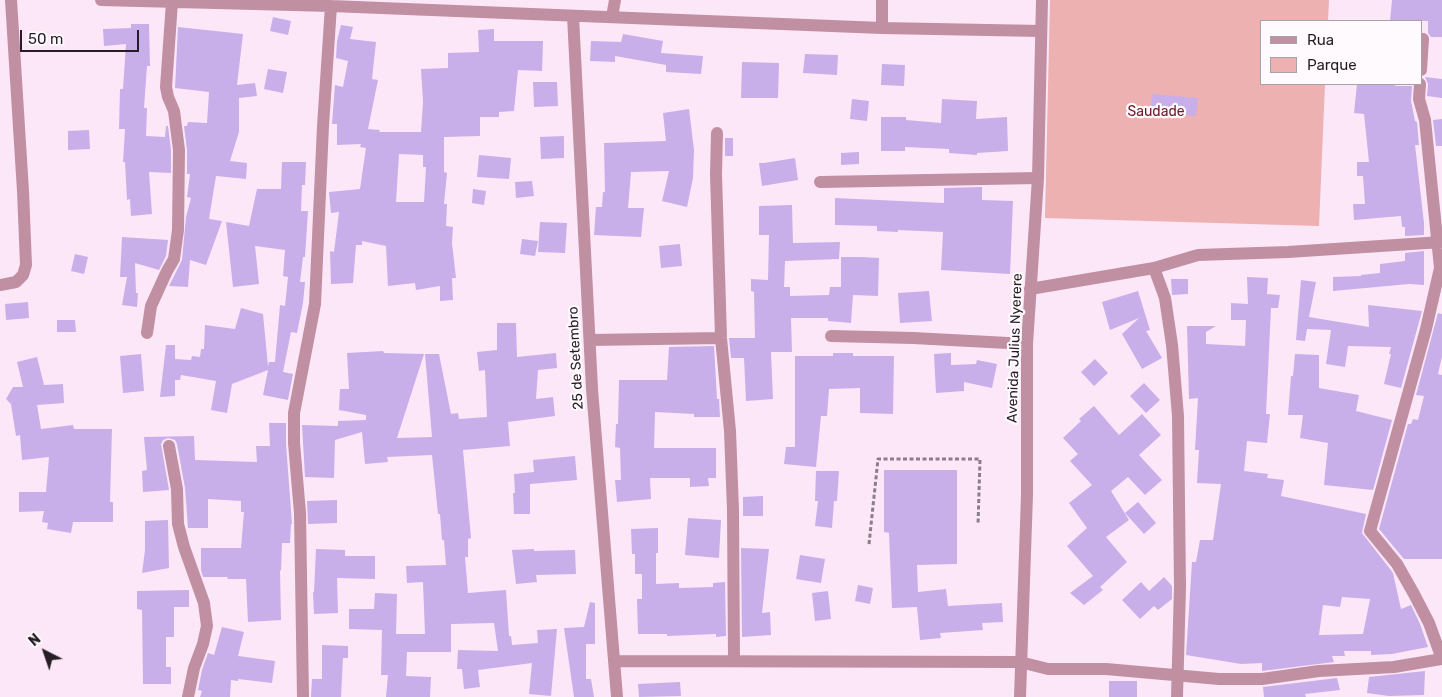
<!DOCTYPE html>
<style>
body{margin:0}
#map{position:relative;width:1442px;height:697px;overflow:hidden;background:#fce7f9;font-family:Rubik,sans-serif}
canvas{display:block}
.legend{position:absolute;left:1260px;top:20px;width:162px;height:65px;box-sizing:border-box;background:#fffafe;border:1px solid #a8a2a7;margin:0;padding:6px 9px;list-style:none;font-size:15px;color:#261d25}
.legend li{display:flex;align-items:center;gap:10px;height:25px}
.legend b{width:25px;border:1px solid #a8a2a7}
.north{position:absolute;left:20px;top:627px;width:50px;height:50px;-webkit-text-stroke:4px #fffafe;paint-order:stroke;rotate:319deg;font-size:14px;font-weight:700;line-height:20px;text-align:center;color:#261d25}
.north::after{content:'';display:block;margin:auto;width:18px;height:22px;background:#261d25;clip-path:polygon(50% 0,100% 100%,50% 72%,0 100%)}
.scale{position:absolute;left:20px;top:30px;width:119px;height:22px;box-sizing:border-box;border:2px solid #261d25;border-top:0;padding-left:6px;font-size:15px;line-height:18px;white-space:nowrap;color:#261d25;-webkit-text-stroke:4px #fffafe;paint-order:stroke}
</style>
<div id="map">
<canvas width="1442" height="697"></canvas>
<ul class="legend">
<li><b style="height:6px;background:#c18fa2"></b>Rua</li>
<li><b style="height:14px;background:#ecb1b0"></b>Parque</li>
</ul>
<div class="north">N</div>
<div class="scale">50 m</div>
</div>
<script>
const ctx = document.querySelector('canvas').getContext('2d');
ctx.lineJoin = 'round';
function paint(path, color) { ctx.fillStyle = color; ctx.fill(path, 'evenodd'); }
const toPath = rows => new Path2D(rows.map(r => 'M' + r).join(''));
function stroke(path, color, width, dash) { ctx.strokeStyle = color; ctx.lineWidth = width; ctx.lineCap = dash ? 'butt' : 'round'; ctx.setLineDash(dash || []); ctx.stroke(path); }
function label(font, color, halo, rows, align = 'center') {
  ctx.font = font + ' Rubik,sans-serif'; ctx.lineWidth = 4.5; ctx.setLineDash([]); ctx.textBaseline = 'middle'; ctx.strokeStyle = halo; ctx.fillStyle = color; for (const [text, x, y, turn = 0] of rows) {
    ctx.save(); ctx.translate(x, y); ctx.rotate((+turn || 0) * Math.PI / 180); ctx.textAlign = isNaN(turn) ? turn : align; if (halo) ctx.strokeText(text, 0, 0); ctx.fillText(text, 0, 0); ctx.restore();
  }
}
const green = toPath([
 [1050,0,1329,0,1328,21,1261,21,1261,84,1325,84,1319,226,1045,218]
]);
const building = toPath([
 [1392,0,1442,0,1442,37,1431,37,1428,33,1428,21,1390,21],
 [273,17,291,21,288,35,270,31],
 [131,24,149,24,150,66,147,66,144,108,147,108,146,136,165,137,166,126,168,126,171,150,171,173,149,172,152,214,131,216,130,199,127,200,125,162,123,162,125,129,119,129,120,89,123,89,126,44,104,46,103,29,131,28],
 [341,25,353,27,350,39,376,42,372,79,378,80,368,129,380,130,379,132,421,132,423,102,421,69,448,68,448,53,479,52,478,30,494,29,494,41,543,41,542,71,518,70,514,111,499,112,499,117,480,117,480,136,444,137,444,172,447,173,444,204,447,204,446,226,453,227,452,243,456,278,452,278,453,300,440,301,440,286,416,290,415,283,388,286,386,246,362,241,362,245,356,245,353,283,331,284,330,251,334,252,339,212,331,213,329,192,360,189,366,148,360,147,361,144,337,145,337,124,332,124,335,85,343,87,348,61,336,58,337,41],
 [399,154,423,155,423,167,426,167,424,202,396,202],
 [178,27,243,34,237,85,255,83,257,96,239,98,239,132,230,161,247,163,246,179,216,176,209,219,222,221,206,265,190,260,188,287,169,286,182,260,186,217,191,198,187,197,190,174,187,174,187,150,184,126,187,126,188,122,207,123,209,92,175,88],
 [623,34,663,41,661,53,703,56,701,74,666,72,666,65,615,56,615,62,590,61,591,41,621,42],
 [805,54,838,55,837,75,803,73],
 [742,62,779,63,778,98,741,98],
 [882,64,905,65,904,86,881,85],
 [268,69,287,72,283,93,264,89],
 [1425,77,1442,79,1442,98,1427,96,1428,84],
 [533,82,557,82,558,106,534,107],
 [1357,84,1396,84,1395,86,1412,86,1411,101,1415,121,1417,122,1419,145,1415,145,1424,223,1424,235,1405,236,1405,227,1402,227,1401,216,1354,220,1353,204,1365,204,1363,176,1357,176,1357,162,1369,162,1364,114,1354,113],
 [1152,94,1198,98,1196,116,1150,112],
 [852,99,869,101,867,121,850,119],
 [942,99,977,101,976,119,1007,117,1008,151,977,153,977,155,949,153,949,149,905,147,905,151,881,151,881,117,906,117,906,120,941,123],
 [689,109,694,150,693,178,687,207,662,201,669,171,631,172,628,208,644,208,641,237,594,235,596,207,602,207,603,192,605,192,604,143,666,141,663,113],
 [1442,119,1442,146,1436,146,1433,120],
 [89,130,90,149,68,150,68,131],
 [564,136,564,158,541,159,540,137],
 [725,138,733,138,733,156,725,156],
 [859,152,859,164,841,165,841,153],
 [479,155,511,158,509,179,477,177],
 [795,158,798,180,762,186,759,163,764,163],
 [282,162,306,162,305,185,302,185,301,211,308,211,305,257,303,257,300,282,305,282,303,303,297,333,291,332,283,372,293,374,288,400,263,395,268,370,232,384,227,413,211,410,216,381,181,375,180,380,175,380,175,396,160,397,166,345,175,345,175,359,191,360,192,356,200,357,201,349,204,349,205,325,235,329,241,308,263,314,268,366,269,362,275,362,280,305,285,306,288,277,283,276,285,250,255,246,259,284,233,287,226,222,249,226,257,189,281,189],
 [532,181,534,196,516,198,515,182],
 [982,187,982,200,1013,201,1010,274,941,270,943,232,898,230,898,232,877,231,877,226,835,225,835,198,944,203,944,188],
 [473,189,486,191,484,205,472,203],
 [792,205,793,243,840,242,839,259,785,261,784,287,790,287,790,296,829,295,830,287,841,287,841,257,862,257,879,258,878,296,853,295,851,323,828,321,828,318,791,318,792,352,771,352,773,399,746,401,744,358,731,358,729,338,755,338,754,292,751,291,751,279,768,280,769,235,759,235,759,206],
 [540,222,567,223,565,253,538,252],
 [122,237,168,240,166,256,159,270,135,263,136,293,138,293,137,307,122,305,127,277,120,277],
 [522,239,538,241,535,256,520,254],
 [680,244,682,266,661,268,659,246],
 [1424,251,1424,285,1409,284,1333,291,1333,277,1361,276,1361,275,1380,273,1380,264,1405,261,1405,253],
 [75,254,88,257,84,274,71,271],
 [1247,277,1268,278,1267,294,1280,295,1278,308,1271,308,1266,414,1270,414,1267,443,1247,441,1244,471,1268,474,1267,478,1284,480,1281,496,1366,514,1362,533,1390,569,1393,573,1401,609,1411,605,1420,624,1428,647,1392,654,1371,655,1371,651,1344,651,1345,656,1332,656,1334,662,1262,671,1262,663,1241,664,1186,655,1192,562,1196,562,1200,540,1213,540,1221,484,1197,483,1199,450,1195,450,1198,398,1189,399,1187,326,1216,326,1206,332,1206,344,1245,346,1246,320,1231,320,1231,303,1248,304],
 [1342,597,1370,599,1363,634,1319,635,1323,605,1340,607],
 [1171,279,1188,279,1188,294,1172,295],
 [1301,280,1316,282,1309,317,1369,327,1368,305,1422,311,1401,388,1384,384,1391,354,1389,354,1391,347,1348,346,1345,367,1326,364,1331,330,1307,329,1305,341,1296,340],
 [929,291,932,321,900,323,898,293],
 [1138,291,1150,330,1146,331,1162,358,1142,369,1122,334,1139,318,1110,330,1102,302],
 [28,302,29,318,6,320,5,304],
 [1438,313,1442,314,1442,356,1438,374,1442,375,1442,559,1404,559,1379,529,1408,424,1411,424,1413,419,1418,420,1424,396,1416,395],
 [57,320,75,320,76,332,57,332],
 [497,323,516,323,517,357,556,353,557,368,538,370,536,399,553,397,555,416,508,422,510,446,463,450,471,538,468,539,468,557,465,557,468,593,506,590,509,636,511,636,512,645,538,643,537,630,557,629,551,696,529,694,532,663,478,670,480,687,464,689,462,669,457,669,458,650,498,651,494,623,451,624,451,652,407,652,406,676,431,677,430,697,386,697,388,675,381,675,382,630,349,629,349,609,374,609,375,593,397,594,396,634,425,634,423,582,407,583,406,566,446,565,444,540,442,540,440,514,438,514,432,455,387,457,388,462,365,464,362,432,335,440,334,478,305,477,302,425,338,426,338,421,366,420,366,415,339,410,340,389,349,389,347,353,383,351,384,353,424,354,397,438,432,437,425,354,439,354,451,414,458,413,459,419,487,417,485,370,479,371,477,352,497,350],
 [714,346,717,399,719,399,720,417,694,417,694,414,655,412,654,448,716,448,716,478,708,478,709,486,690,487,690,478,650,478,651,499,617,502,615,480,621,480,620,448,615,447,616,424,618,424,619,380,667,380,669,347],
 [833,353,853,353,853,356,894,356,893,414,860,413,860,388,829,389,827,416,821,416,816,467,784,464,786,447,795,447,795,356,833,356],
 [951,353,951,365,976,364,977,360,997,364,992,388,964,382,964,391,936,393,934,354],
 [141,354,144,391,123,393,120,356],
 [1295,354,1319,355,1319,388,1359,395,1356,411,1392,420,1373,490,1324,485,1328,443,1300,438,1303,415,1288,415,1291,376,1293,376],
 [37,357,44,385,63,384,64,403,37,405,41,429,73,425,74,429,112,429,110,502,113,502,113,522,73,522,71,533,47,529,48,523,42,522,44,511,19,512,19,492,46,492,49,457,22,460,20,435,16,436,11,404,6,399,13,387,23,387,17,362],
 [1095,359,1108,373,1094,386,1081,372],
 [1144,383,1160,400,1146,413,1130,396],
 [1094,406,1119,435,1142,414,1161,435,1139,455,1162,480,1145,495,1128,477,1111,491,1129,520,1106,537,1127,562,1100,587,1103,590,1084,605,1070,593,1093,576,1067,546,1087,528,1069,503,1092,485,1070,461,1078,454,1063,438,1081,421,1079,419],
 [269,423,286,423,286,444,292,524,291,524,290,543,282,543,281,571,280,570,281,620,248,622,246,579,227,579,228,577,203,577,201,570,201,548,241,548,244,512,241,512,241,501,208,499,208,528,188,528,185,488,177,444,175,440,168,438,163,440,161,444,169,490,143,492,142,471,147,470,144,437,194,436,195,460,257,462,256,446,270,446],
 [575,456,577,480,530,484,530,514,514,514,513,493,515,493,514,474,534,472,533,460],
 [884,470,957,470,957,564,917,565,918,592,946,589,948,606,1002,603,1003,622,982,623,983,630,940,633,941,638,920,640,917,607,892,608,889,533,884,532],
 [816,471,839,471,837,501,834,501,832,528,815,526,818,501,815,501],
 [763,496,763,516,743,516,743,497],
 [337,500,337,523,308,524,307,501],
 [1138,502,1156,523,1144,534,1125,513],
 [688,518,721,520,719,558,685,555],
 [168,520,169,568,142,573,145,550,145,521],
 [658,528,658,553,656,553,656,584,679,583,679,588,713,587,713,583,725,582,726,636,716,637,716,634,667,636,667,634,638,634,637,599,642,599,642,574,635,574,635,554,632,554,631,529],
 [741,548,769,549,762,613,770,612,771,635,742,637],
 [316,549,345,550,345,556,375,556,375,579,337,578,338,613,314,614,313,592,314,592],
 [534,549,534,551,575,550,576,574,536,575,537,582,516,584,512,550],
 [800,555,825,559,821,583,796,579],
 [1164,577,1172,586,1172,599,1158,610,1154,606,1140,619,1122,600,1141,582,1149,591],
 [858,585,873,588,870,604,855,601],
 [189,590,189,607,174,607,174,637,166,637,166,667,171,667,171,684,143,684,142,610,137,609,137,591],
 [828,591,831,619,815,621,812,593],
 [590,602,595,603,595,644,586,644,586,679,591,679,594,697,574,697,564,628,584,627],
 [222,627,244,632,238,656,275,661,272,683,238,679,238,681,231,680,230,697,200,697,202,691,198,690,202,670,208,653,214,655],
 [322,645,348,646,348,658,343,658,341,697,311,697,312,679,322,679],
 [1425,671,1424,695,1389,696,1367,693,1369,677],
 [1337,678,1340,690,1305,694,1306,697,1264,697,1263,687],
 [1109,681,1137,681,1137,697,1109,697],
 [680,682,681,696,639,697,638,684]
]);
const path = toPath([
 [869,544,878,459,980,459,978,525]
]);
const minor = toPath([
 [101,0,331,6,882,28,1041,31],
 [573,16,592,389,617,697],
 [612,17,615,0],
 [882,28,882,0],
 [1421,70,1423,39],
 [717,133,716,174,721,338,730,431,733,510,734,661],
 [820,182,1038,178],
 [1154,268,1165,298,1172,345,1178,416,1180,587,1177,697],
 [0,285,16,282,23,275,26,265,23,191,11,0],
 [1030,289,1154,268,1198,255,1288,252,1442,242],
 [147,333,151,306,167,271,174,259,178,230,179,150,174,111,168,97,166,87,172,2],
 [831,336,913,338,1027,344],
 [590,340,721,338],
 [169,446,177,489,178,524,184,547,204,603,207,626,203,644,194,668,188,697],
 [614,661,1020,662,1048,669,1106,669,1219,679,1262,679,1319,671,1394,667,1442,659,1429,623,1414,594,1397,564,1370,531,1426,329,1440,268,1425,120,1419,99,1420,84],
 [303,697,300,513,294,443,294,413,315,304,323,126,331,6]
]);
const tertiary = toPath([
 [1020,697,1027,495,1027,344,1038,178,1042,0]
]);
const parkNames = [
 ["Saudade",1156,112]
];
const streetNames = [
 ["Avenida Julius Nyerere",1015,348,-88],
 ["25 de Setembro",576,358,-93]
];
paint(green, '#ecb1b0');
paint(building, '#c8afe9');
stroke(path, '#8b7c89', 3, [4, 2.5]);
stroke(minor, '#c18fa2', 12);
stroke(tertiary, '#c18fa2', 12);
label('14px', '#6c1a23', '#fffafe', parkNames);
label('14px', '#261d25', '#fffafe', streetNames);
</script>
